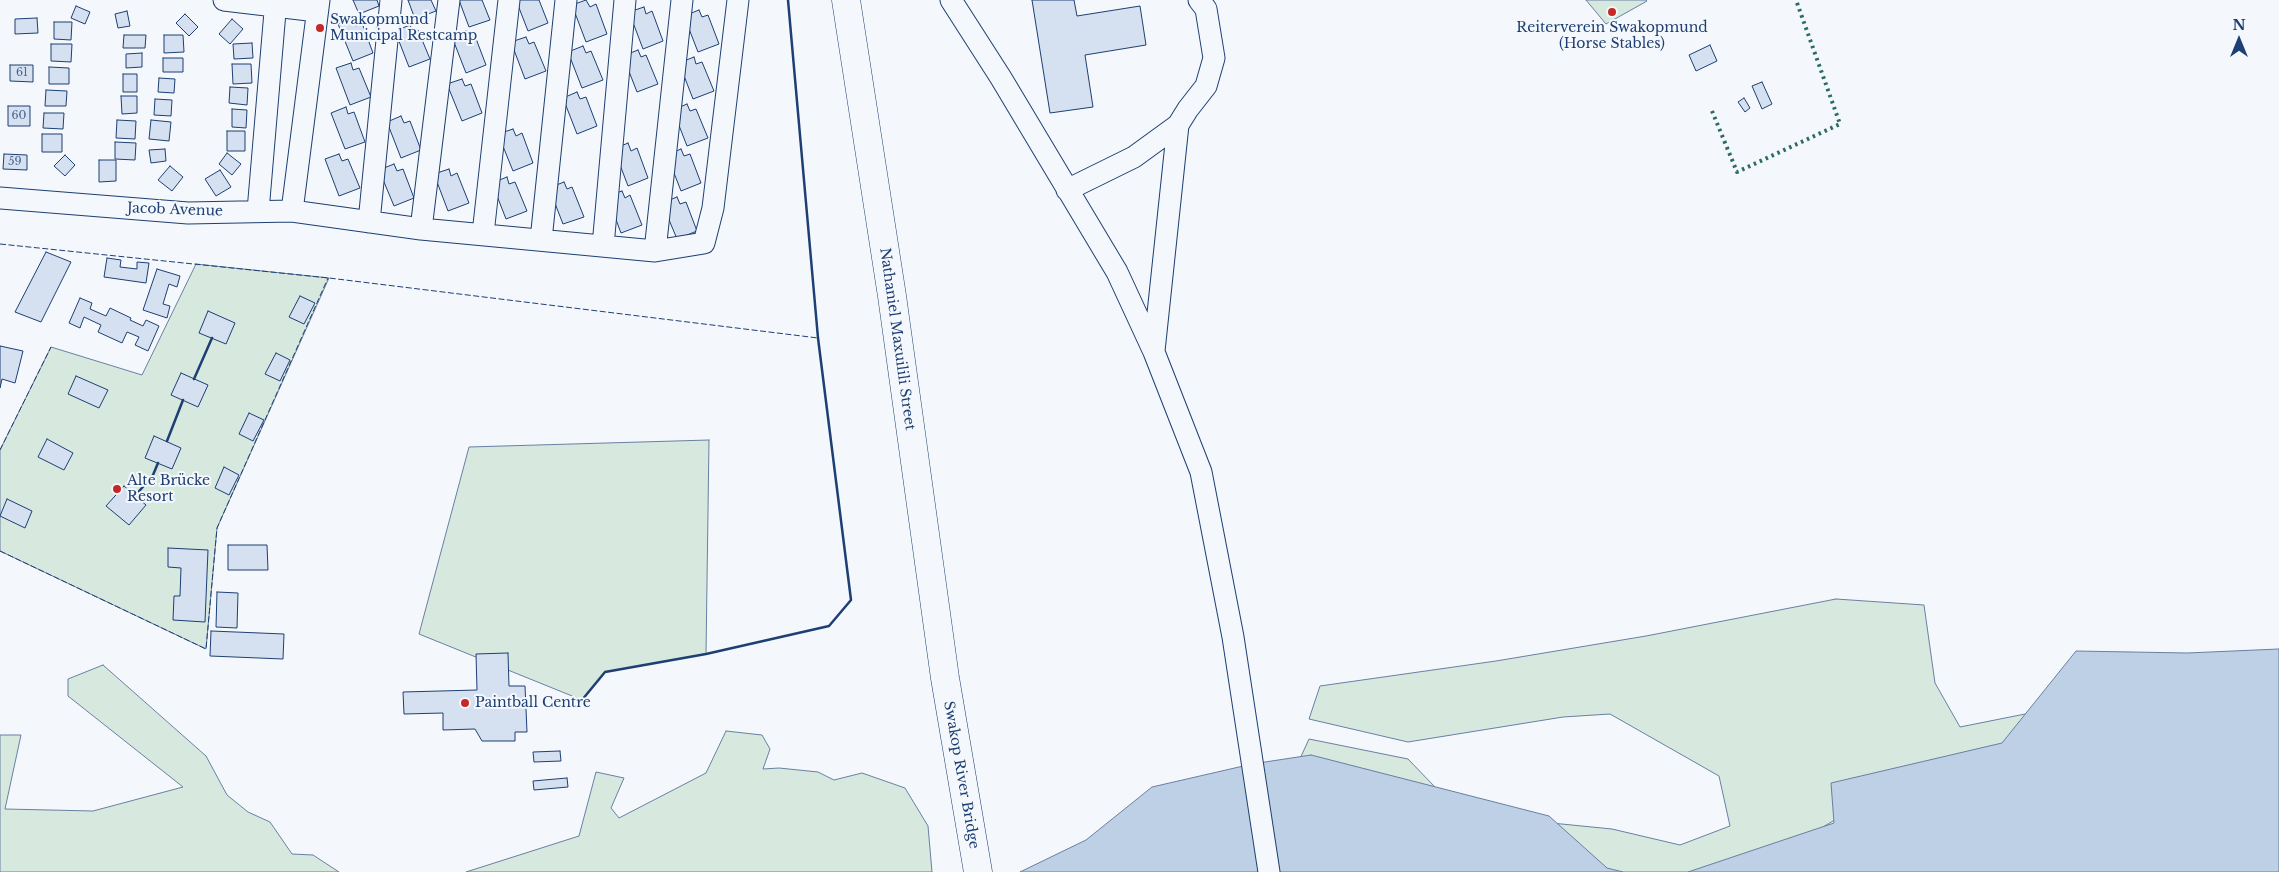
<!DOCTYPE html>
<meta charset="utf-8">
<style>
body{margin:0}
#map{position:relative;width:2279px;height:872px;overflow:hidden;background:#f4f7fb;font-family:"Libre Baskerville",serif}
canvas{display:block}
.north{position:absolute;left:2214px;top:15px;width:50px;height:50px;-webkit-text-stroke:4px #f4f7fb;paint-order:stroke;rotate:0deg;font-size:14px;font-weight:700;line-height:20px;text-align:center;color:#1d3f73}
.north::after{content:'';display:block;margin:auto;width:18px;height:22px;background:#1d3f73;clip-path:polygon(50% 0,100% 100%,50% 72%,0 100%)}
</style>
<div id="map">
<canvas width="2279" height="872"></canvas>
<div class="north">N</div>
</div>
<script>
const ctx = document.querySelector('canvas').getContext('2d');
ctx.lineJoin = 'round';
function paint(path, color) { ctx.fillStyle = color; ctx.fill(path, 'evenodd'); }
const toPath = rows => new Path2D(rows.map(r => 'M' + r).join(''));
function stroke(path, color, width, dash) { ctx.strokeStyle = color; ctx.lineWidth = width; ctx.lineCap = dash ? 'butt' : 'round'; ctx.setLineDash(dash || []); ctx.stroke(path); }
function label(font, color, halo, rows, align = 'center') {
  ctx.font = font + ' "Libre Baskerville",serif'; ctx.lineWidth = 4; ctx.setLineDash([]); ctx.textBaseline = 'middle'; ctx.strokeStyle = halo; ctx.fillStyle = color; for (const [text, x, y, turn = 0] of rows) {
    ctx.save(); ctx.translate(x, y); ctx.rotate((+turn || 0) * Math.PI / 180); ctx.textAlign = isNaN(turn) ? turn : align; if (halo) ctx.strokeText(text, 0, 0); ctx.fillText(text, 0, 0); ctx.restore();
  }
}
const green = toPath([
 [1586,0,1646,0,1647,1,1606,24,1586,0],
 [196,264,329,278,217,528,206,649,0,551,0,450,51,347,142,375,196,264],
 [709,440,706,654,605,672,582,700,419,634,469,447,709,440],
 [1836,599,1924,605,1935,683,1960,727,2120,695,1869,800,1746,872,1547,872,1287,787,1309,739,1408,759,1461,814,1612,829,1680,845,1730,826,1719,776,1610,714,1563,717,1408,742,1309,719,1320,686,1496,661,1646,636,1836,599],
 [103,665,206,756,227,795,248,812,270,822,292,854,313,855,339,872,0,872,0,735,21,735,5,809,93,811,183,787,68,696,68,679,103,665],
 [726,731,762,735,770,749,763,769,779,768,818,772,834,780,862,773,905,788,928,826,932,872,466,872,579,836,596,772,624,778,611,808,619,818,706,773,726,731]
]);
const water = toPath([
 [2279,649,2279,872,1688,872,1834,823,1831,783,2002,743,2076,651,2187,653,2279,649],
 [1311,755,1549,816,1607,868,1623,872,1020,872,1086,840,1152,787,1252,764,1311,755]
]);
const building = toPath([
 [353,0,377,0,379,6,359,14,353,0],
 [408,0,431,0,436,11,415,19,408,0],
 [459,0,482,0,490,20,469,27,459,0],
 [516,0,539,0,548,23,528,31,516,0],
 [586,0,590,7,596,4,607,34,586,42,572,5,586,0],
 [1032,0,1074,0,1077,16,1140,6,1146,45,1085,55,1093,107,1050,113,1032,0],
 [76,6,90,12,85,24,71,18,76,6],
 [644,7,646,14,652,11,663,41,643,49,629,12,644,7],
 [699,10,702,17,708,15,719,44,698,52,684,16,699,10],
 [127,11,130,26,118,28,115,14,127,11],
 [185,14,198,27,189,36,176,23,185,14],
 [37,18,38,33,15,34,15,19,37,18],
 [232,19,243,29,230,44,219,34,232,19],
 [353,19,356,26,362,23,373,53,353,61,338,24,353,19],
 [54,22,72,22,71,40,54,39,54,22],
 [410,25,413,32,418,30,430,59,409,67,395,31,410,25],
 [466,31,469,38,475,36,486,65,466,73,452,37,466,31],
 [124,35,146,35,145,48,123,48,124,35],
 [164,35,183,35,184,52,164,53,164,35],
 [526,37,529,44,534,42,546,71,525,79,511,42,526,37],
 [252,43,253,58,234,59,233,44,252,43],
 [51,44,72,44,71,62,51,61,51,44],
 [1710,45,1717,61,1696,71,1689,55,1710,45],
 [583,46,586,53,591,51,603,80,582,88,568,52,583,46],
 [638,50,641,57,646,55,658,84,637,92,623,56,638,50],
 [142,53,142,67,126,68,126,54,142,53],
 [694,57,696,64,702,62,714,91,693,99,679,63,694,57],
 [163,58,183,58,183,72,163,72,163,58],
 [351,63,353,70,359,68,371,97,350,105,336,68,351,63],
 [232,64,251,64,252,83,233,84,232,64],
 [10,65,33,65,33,82,10,81,10,65],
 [49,67,69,68,69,84,49,84,49,67],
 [123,74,137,74,137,92,123,92,123,74],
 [159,78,175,79,174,93,158,92,159,78],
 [462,79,465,86,471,84,482,113,462,121,447,84,462,79],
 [1762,82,1772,104,1762,109,1752,86,1762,82],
 [230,87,248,88,247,105,229,103,230,87],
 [46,90,67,91,66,106,45,106,46,90],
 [577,92,580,99,586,97,597,126,577,134,563,98,577,92],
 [121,96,137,96,137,113,122,114,121,96],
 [1744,98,1750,108,1745,112,1738,102,1744,98],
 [155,99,172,100,171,116,154,115,155,99],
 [687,104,690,111,696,109,708,138,687,146,673,110,687,104],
 [8,106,30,106,30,126,8,126,8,106],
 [346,107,348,114,354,112,365,142,345,149,331,113,346,107],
 [232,109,247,110,246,128,232,127,232,109],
 [44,113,64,113,63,129,43,128,44,113],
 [401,116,404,123,410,121,421,150,401,158,387,122,401,116],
 [117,120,136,121,135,139,116,138,117,120],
 [151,120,171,122,169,141,149,139,151,120],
 [513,129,516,136,522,133,533,163,513,171,498,134,513,129],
 [227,131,245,131,245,151,227,151,227,131],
 [42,134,62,134,62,152,42,152,42,134],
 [115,142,136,143,135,160,115,159,115,142],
 [628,143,631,151,637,148,648,178,628,186,614,149,628,143],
 [165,149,166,161,151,163,149,150,165,149],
 [681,149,684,156,690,154,701,183,681,191,667,155,681,149],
 [227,153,241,164,232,175,219,164,227,153],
 [4,154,27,155,27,170,3,169,4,154],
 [339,154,342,161,348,159,360,188,339,196,325,159,339,154],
 [65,155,75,165,65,176,54,166,65,155],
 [99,160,116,160,116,181,99,182,99,160],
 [394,164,397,171,403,169,414,198,394,206,379,170,394,164],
 [170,166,183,177,172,191,158,180,170,166],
 [449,169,451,176,457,173,469,203,448,211,434,174,449,169],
 [220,170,231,187,216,196,205,179,220,170],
 [507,177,509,184,515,182,527,211,506,219,492,183,507,177],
 [564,182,567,189,572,187,584,217,563,224,549,188,564,182],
 [622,191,625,198,630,195,642,225,621,233,607,196,622,191],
 [677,197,680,204,686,202,697,231,677,239,662,203,677,197],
 [46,252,71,262,41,322,15,312,46,252],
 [107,258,121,260,120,267,137,269,137,262,149,263,146,283,104,277,107,258],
 [157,269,180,276,177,287,169,284,163,304,170,306,167,318,143,310,157,269],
 [300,296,315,303,304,324,289,317,300,296],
 [80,298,92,303,90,309,106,316,110,308,131,318,130,320,143,326,146,320,159,326,148,351,135,345,139,337,127,332,122,343,98,332,101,325,84,317,80,328,69,323,80,298],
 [208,311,235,323,226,344,199,333,208,311],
 [0,346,23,351,15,383,2,379,0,388,0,346],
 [276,353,290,360,280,381,265,374,276,353],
 [181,373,208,385,198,407,171,395,181,373],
 [76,376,108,390,99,408,68,394,76,376],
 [249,413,264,420,253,441,239,434,249,413],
 [154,436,181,448,172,469,145,458,154,436],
 [47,439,73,453,64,470,38,457,47,439],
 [224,467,239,475,229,495,215,488,224,467],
 [124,486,146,505,129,525,106,506,124,486],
 [7,499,32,511,25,528,0,516,7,499],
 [228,545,267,545,268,570,228,570,228,545],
 [168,548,208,550,205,622,173,620,174,596,180,596,181,568,168,567,168,548],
 [217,592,238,593,237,628,216,627,217,592],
 [211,631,284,634,283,659,210,656,211,631],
 [508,653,509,686,525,686,527,732,515,732,515,741,482,741,475,729,443,730,443,713,404,714,403,692,477,690,476,654,508,653],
 [560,751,561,761,534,762,533,752,560,751],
 [567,778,568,787,534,790,533,781,567,778]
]);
const minor = toPath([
 [224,0,317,11],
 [951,0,1001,78,1117,272,1154,352,1201,472,1233,637,1269,872],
 [1067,190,1134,157,1178,125],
 [0,198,188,213,292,211,421,229,655,251,704,243,713,208,738,0],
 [258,211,276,0],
 [292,211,319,0],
 [369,222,391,0],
 [421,229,449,0],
 [483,234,509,0],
 [541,240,566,0],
 [603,246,625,0],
 [655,251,682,0],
 [1154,351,1178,125,1188,109,1206,86,1214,58,1206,9,1199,0]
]);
const highway = toPath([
 [846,0,892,296,945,678,978,872]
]);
const hedge = toPath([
 [1712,111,1737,172,1840,124,1796,0]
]);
const fence = toPath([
 [0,244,329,278,818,338,788,0],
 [0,450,51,347],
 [0,551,206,649,217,528,328,278]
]);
const wall = toPath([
 [194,379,212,338],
 [167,441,183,400],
 [135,496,153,475,158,463],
 [582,700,605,672,706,654,829,626,851,600,818,338,788,0]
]);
const markers = [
 [1612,12,5,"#c62828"],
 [320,28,5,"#c62828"],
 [117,489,5,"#c62828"],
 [465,703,5,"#c62828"]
];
const numberNames = [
 ["61",22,73],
 ["60",19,116],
 ["59",15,162]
];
const poiNames = [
 ["Swakopmund",330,20],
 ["Municipal Restcamp",330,36],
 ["Reiterverein Swakopmund",1612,28,"center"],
 ["(Horse Stables)",1612,44,"center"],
 ["Alte Brücke",127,481],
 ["Resort",127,497],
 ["Paintball Centre",475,703]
];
const streetNames = [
 ["Jacob Avenue",175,210,2],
 ["Nathaniel Maxuilili Street",897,339,82],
 ["Swakop River Bridge",961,775,80]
];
paint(green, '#d7e8df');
stroke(green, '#687fa3', 1);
paint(water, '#bed0e5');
stroke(water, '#687fa3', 1);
paint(building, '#d5e0f0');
stroke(building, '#1d3f73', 1);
stroke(minor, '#1d3f73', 23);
stroke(highway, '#1d3f73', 29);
stroke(minor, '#f4f7fb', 21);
stroke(highway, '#f4f7fb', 28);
stroke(hedge, '#2c6c60', 4, [2.5, 4]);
stroke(fence, '#1d3f73', 1, [6, 2.5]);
stroke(wall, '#1d3f73', 2.5);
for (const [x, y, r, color] of markers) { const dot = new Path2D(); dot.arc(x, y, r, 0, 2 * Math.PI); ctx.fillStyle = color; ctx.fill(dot); stroke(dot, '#f4f7fb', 2); }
label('11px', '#4b6792', null, numberNames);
label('14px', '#1d3f73', '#f4f7fb', poiNames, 'left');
label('14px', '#1d3f73', '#f4f7fb', streetNames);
</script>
